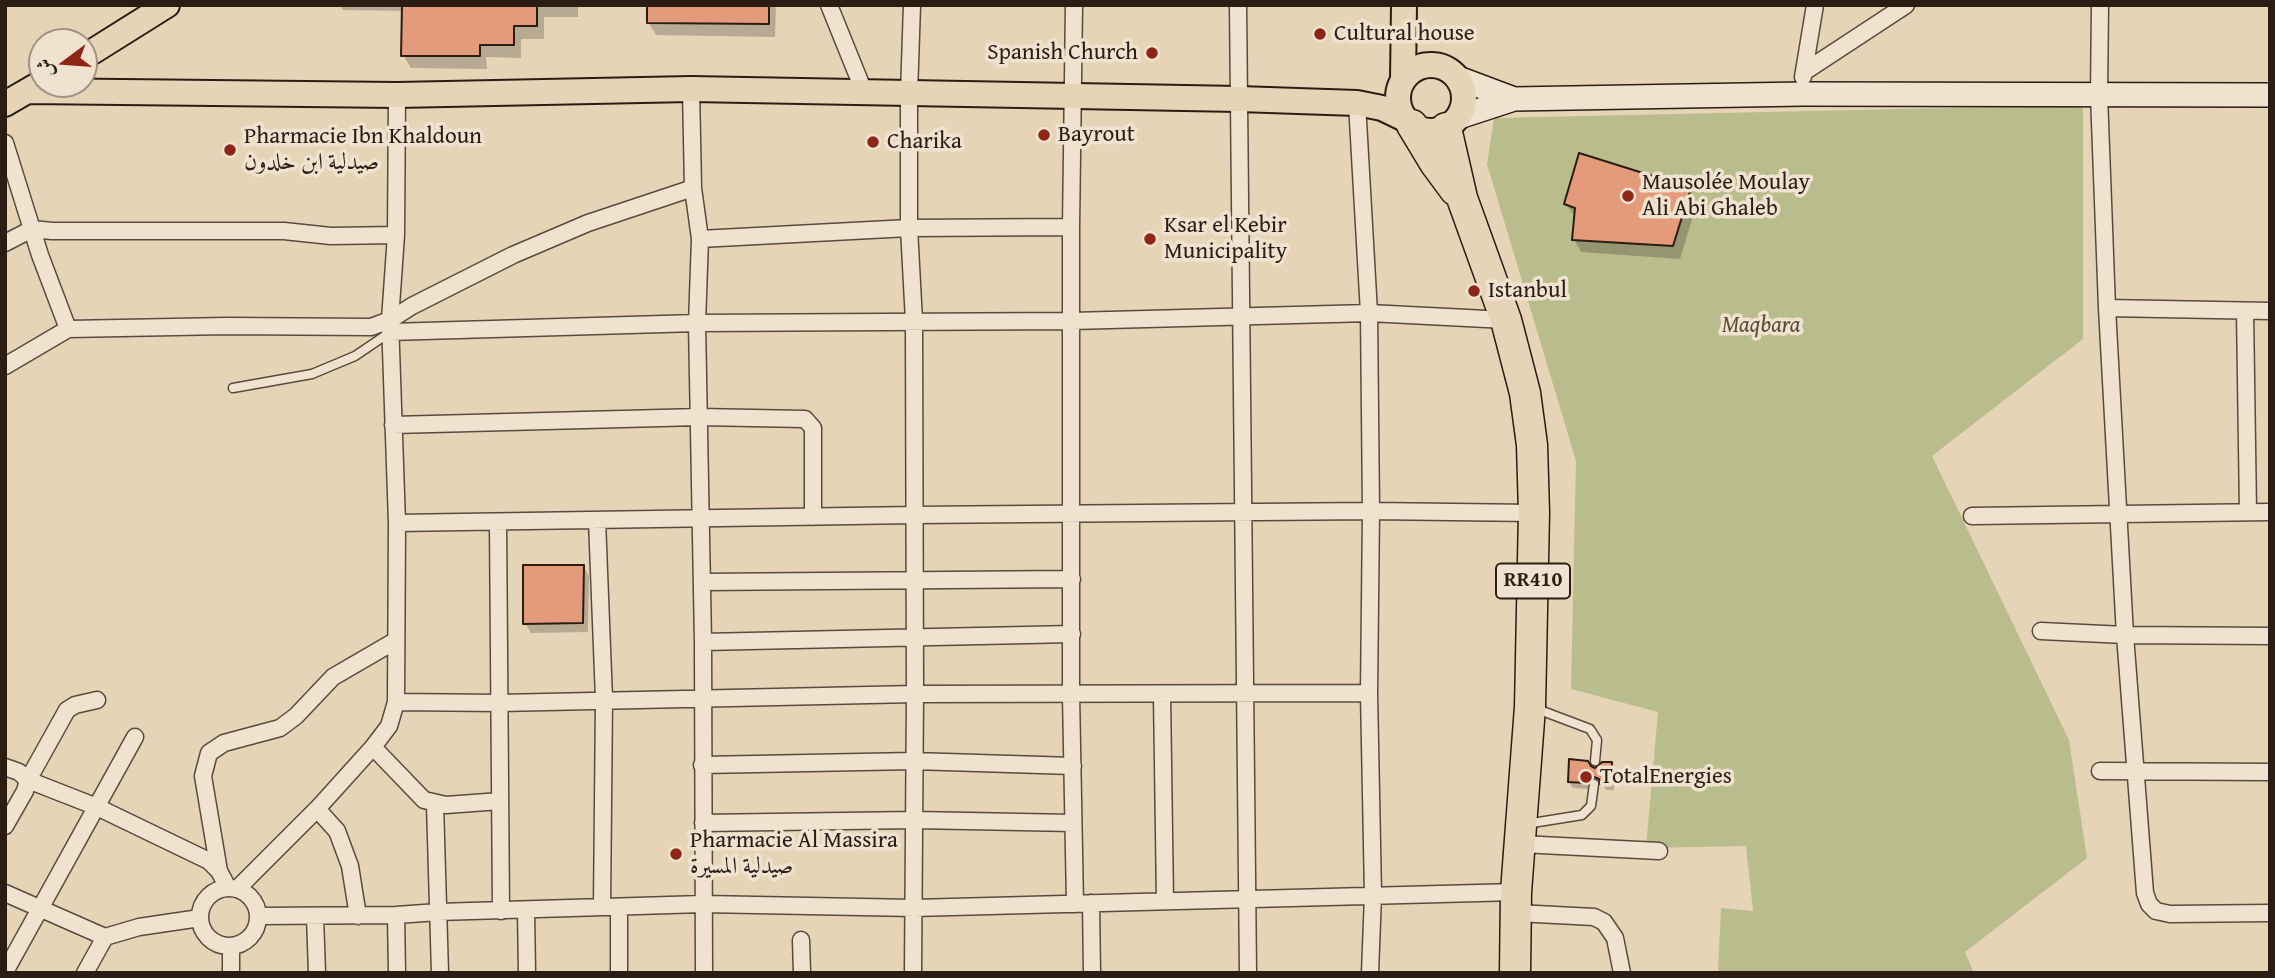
<!DOCTYPE html>
<meta charset="utf-8">
<style>
body{margin:0}
#map{position:relative;width:2275px;height:978px;overflow:hidden;background:#e6d4b7;font-family:"Gentium Book Plus",Amiri,serif}
canvas{display:block}
.frame{position:absolute;inset:0;border:7px solid #2b1c14;pointer-events:none}
.north{position:absolute;left:28px;top:28px;width:70px;height:70px;box-sizing:border-box;background:#efe3d0;border:2px solid #a19385;border-radius:50%;rotate:254deg;font-size:19px;font-weight:700;line-height:28px;text-align:center;color:#2b1c14}
.north::after{content:'';display:block;margin:auto;width:24px;height:32px;background:#8f2418;clip-path:polygon(50% 0,100% 100%,50% 72%,0 100%)}
</style>
<div id="map">
<canvas width="2275" height="978"></canvas>
<div class="frame"></div>
<div class="north">ش</div>
</div>
<script>
const ctx = document.querySelector('canvas').getContext('2d');
ctx.lineJoin = 'round';
function paint(path, color) { ctx.fillStyle = color; ctx.fill(path, 'evenodd'); }
const toPath = rows => new Path2D(rows.map(r => 'M' + r).join(''));
function stroke(path, color, width, dash) { ctx.strokeStyle = color; ctx.lineWidth = width; ctx.lineCap = dash ? 'butt' : 'round'; ctx.setLineDash(dash || []); ctx.stroke(path); }
function label(font, color, halo, rows, align = 'center') {
  ctx.font = font + ' "Gentium Book Plus",Amiri,serif'; ctx.lineWidth = 7; ctx.setLineDash([]); ctx.textBaseline = 'middle'; ctx.strokeStyle = halo; ctx.fillStyle = color; for (const [text, x, y, turn = 0] of rows) {
    ctx.save(); ctx.translate(x, y); ctx.rotate((+turn || 0) * Math.PI / 180); ctx.textAlign = isNaN(turn) ? turn : align; if (halo) ctx.strokeText(text, 0, 0); ctx.fillText(text, 0, 0); ctx.restore();
  }
}
const green = toPath([
 [2083,105,2083,339,1932,456,2069,740,2087,858,1965,952,1974,973,1718,973,1721,908,1753,911,1746,846,1646,848,1658,712,1571,689,1576,461,1487,164,1494,118]
]);
const shadow = toPath([
 [340,5,578,5,578,17,544,17,544,39,521,39,521,58,486,57,487,69,411,68,403,55,404,11,343,10],
 [649,5,776,5,775,37,656,35,648,22],
 [1690,190,1697,203,1680,259,1581,252,1574,239,1576,218,1566,204],
 [583,566,589,576,588,632,531,633,525,623],
 [1611,764,1615,770,1614,790,1606,790,1603,785,1598,783,1591,789,1573,788,1569,782,1590,768,1595,770]
]);
const building = toPath([
 [402,5,537,5,537,26,514,26,514,45,480,45,480,56,401,56,402,5],
 [647,5,769,5,769,24,647,23,647,5],
 [1579,153,1691,188,1673,246,1572,240,1575,208,1564,204,1579,153],
 [523,565,584,565,583,623,523,624,523,565],
 [1569,759,1588,761,1591,766,1595,768,1602,762,1612,762,1611,785,1600,784,1599,779,1594,777,1587,783,1568,782,1569,759]
]);
const lane = toPath([
 [233,388,312,374,355,356,389,333],
 [1537,709,1590,729,1597,740,1595,761],
 [1526,824,1582,815,1591,806,1594,784]
]);
const street = toPath([
 [829,5,865,94],
 [912,5,909,94,909,228,914,321,915,694,913,973],
 [1074,5,1071,227,1071,694,1075,904],
 [1238,5,1248,973],
 [2100,5,2099,95,2107,308,2125,635,2145,893,2149,904,2156,911,2170,914,2270,913],
 [1804,72,1906,5],
 [1803,77,1815,5],
 [691,89,693,188,700,239,697,323,703,642,704,973],
 [1357,103,1369,313,1371,511,1369,693,1373,895,1370,973],
 [5,143,40,255,68,329,5,366],
 [700,239,909,228,1071,227],
 [5,243,32,229,52,231,284,231,331,236,396,235],
 [2107,308,2270,311],
 [2245,311,2248,512],
 [68,329,227,326,371,327,390,320,412,306,513,255,588,223,693,188],
 [390,332,697,323,1072,321,1369,313,1506,320],
 [393,425,699,417,805,419,813,428,813,517],
 [1972,516,2270,512],
 [597,520,604,699,602,907],
 [498,522,501,911],
 [397,523,914,515,1371,511,1534,513],
 [702,582,1072,579],
 [2041,631,2125,635,2270,636],
 [703,642,1072,634],
 [1162,695,1165,901],
 [97,700,75,705,67,710,28,780,97,807,209,861,219,871,228,888],
 [396,702,500,703,915,694,1369,693],
 [373,747,424,800,446,805,500,801],
 [702,765,914,761,1073,766],
 [5,767,19,772,28,780,25,791,5,826],
 [2100,771,2270,772],
 [435,804,440,973],
 [317,809,337,831,350,866,358,916],
 [703,823,914,820,1073,823],
 [1521,844,1659,851],
 [219,871,203,776,209,753,224,743,280,728,296,716,333,677,395,641],
 '200 917a29 29 0 1 1 58 0a29 29 0 1 1-58 0Z',
 [237,889,317,809,373,747,389,726,396,702,397,523,390,320,396,235,397,95],
 [5,893,105,937,139,927,200,918],
 [1091,903,1092,973],
 [619,907,619,973],
 [526,910,527,973],
 [1517,913,1594,917,1604,922,1615,938,1622,973],
 [396,915,397,973],
 [259,916,396,915,438,912,703,904,914,908,1516,892],
 [315,916,317,973],
 [801,940,802,973],
 [231,947,231,973],
 [5,972,135,737],
 [85,973,105,937]
]);
const secondary = toPath([
 [1458,78,1514,99],
 [1459,117,1514,99,1802,94,2270,95]
]);
const primary = toPath([
 [84,57,167,5],
 '1398 98a33 33 0 1 1 66 0a33 33 0 1 1-66 0Z',
 [1403,79,1404,5],
 [29,91,397,95,691,89,1239,99,1357,103,1382,108,1405,119],
 [5,104,41,83]
]);
const highway = toPath([
 [1412,125,1435,163,1455,190],
 [1446,128,1462,198,1506,320,1525,393,1532,445,1534,513,1530,707,1516,892,1515,973]
]);
const markers = [
 [1320,34,7,"#8f2418"],
 [1152,53,7,"#8f2418"],
 [1044,135,7,"#8f2418"],
 [873,142,7,"#8f2418"],
 [230,150,7,"#8f2418"],
 [1628,196,7,"#8f2418"],
 [1150,239,7,"#8f2418"],
 [1474,291,7,"#8f2418"],
 [1586,777,7,"#8f2418"],
 [676,854,7,"#8f2418"]
];
const shields = [
 [1533,581,74]
];
const shieldNames = [
 ["RR410",1533,581]
];
const poiNames = [
 ["Cultural house",1334,34],
 ["Spanish Church",1138,53,"right"],
 ["Bayrout",1058,135],
 ["Pharmacie Ibn Khaldoun",244,137],
 ["صيدلية ابن خلدون",244,163],
 ["Charika",887,142],
 ["Mausolée Moulay",1642,183],
 ["Ali Abi Ghaleb",1642,209],
 ["Ksar el Kebir",1164,226],
 ["Municipality",1164,252],
 ["Istanbul",1488,291],
 ["TotalEnergies",1600,777],
 ["Pharmacie Al Massira",690,841],
 ["صيدلية المسيرة",690,867]
];
const parkNames = [
 ["Maqbara",1761,326]
];
paint(green, '#b9bc8c');
paint(shadow, '#0003');
paint(building, '#e49b7b');
stroke(building, '#2b1c14', 2);
stroke(lane, '#5a4a3d', 11);
stroke(street, '#5a4a3d', 19);
stroke(secondary, '#2b1c14', 26);
stroke(primary, '#2b1c14', 28);
stroke(highway, '#2b1c14', 33);
stroke(lane, '#efe3d0', 8);
stroke(street, '#efe3d0', 16);
stroke(secondary, '#efe3d0', 23);
stroke(primary, '#e6d4b7', 24);
stroke(highway, '#e6d4b7', 30);
for (const [x, y, r, color] of markers) { const dot = new Path2D(); dot.arc(x, y, r, 0, 2 * Math.PI); ctx.fillStyle = color; ctx.fill(dot); stroke(dot, '#efe3d0', 2.5); }
for (const [x, y, w] of shields) { const box = new Path2D(); box.roundRect(x - w / 2, y - 17.5, w, 35, 5); ctx.fillStyle = '#efe3d0'; ctx.fill(box); stroke(box, '#2b1c14', 2); }
label('bold 21px', '#2b1c14', null, shieldNames);
label('23px', '#2b1c14', '#efe3d0', poiNames, 'left');
label('italic 23px', '#564c38', '#efe3d0', parkNames);
</script>
